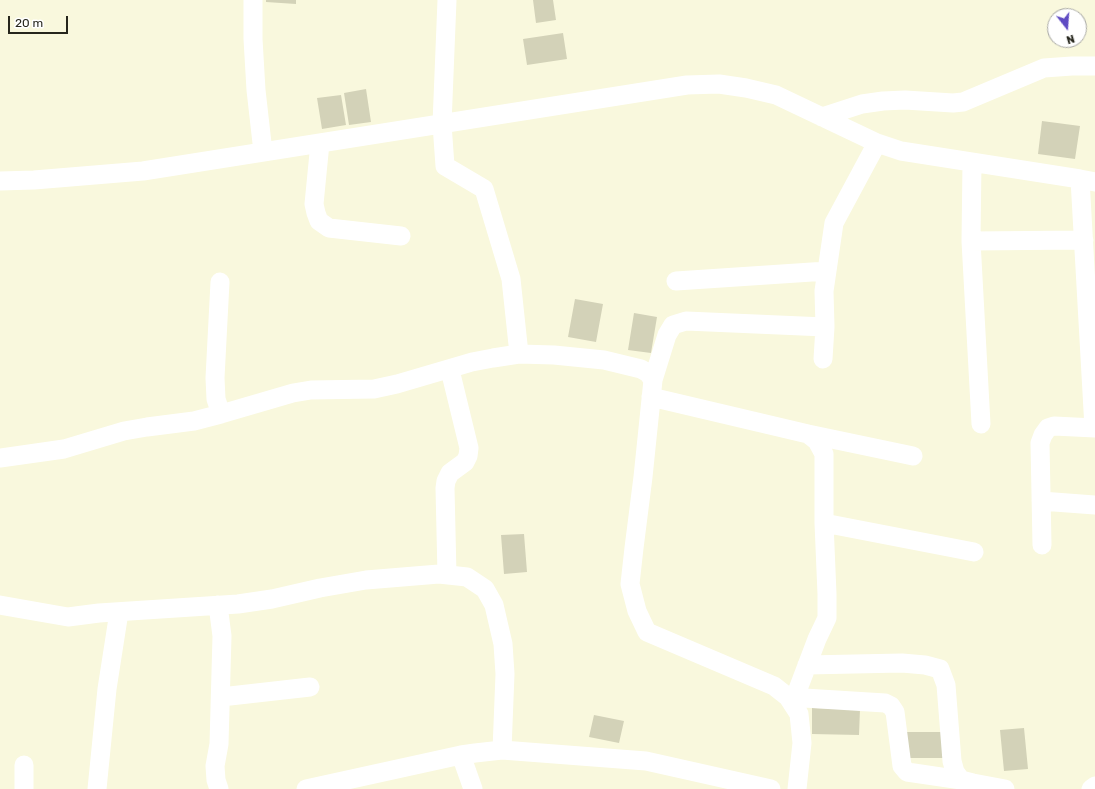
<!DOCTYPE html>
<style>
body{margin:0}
#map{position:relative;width:1095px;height:789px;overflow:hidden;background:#f9f8dd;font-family:Rubik,sans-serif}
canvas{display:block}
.north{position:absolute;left:1047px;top:8px;width:40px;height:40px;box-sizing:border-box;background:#fff;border:1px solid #a8a8a4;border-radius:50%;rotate:163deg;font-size:11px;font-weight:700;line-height:16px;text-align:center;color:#26261c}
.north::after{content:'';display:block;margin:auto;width:14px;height:18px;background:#5f4bc3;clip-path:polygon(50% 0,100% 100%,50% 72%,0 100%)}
.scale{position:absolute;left:8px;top:16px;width:60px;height:18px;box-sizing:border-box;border:2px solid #26261c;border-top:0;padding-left:5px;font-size:12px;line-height:14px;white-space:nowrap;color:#26261c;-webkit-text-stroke:3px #fff;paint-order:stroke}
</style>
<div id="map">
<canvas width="1095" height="789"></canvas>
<div class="north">N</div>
<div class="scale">20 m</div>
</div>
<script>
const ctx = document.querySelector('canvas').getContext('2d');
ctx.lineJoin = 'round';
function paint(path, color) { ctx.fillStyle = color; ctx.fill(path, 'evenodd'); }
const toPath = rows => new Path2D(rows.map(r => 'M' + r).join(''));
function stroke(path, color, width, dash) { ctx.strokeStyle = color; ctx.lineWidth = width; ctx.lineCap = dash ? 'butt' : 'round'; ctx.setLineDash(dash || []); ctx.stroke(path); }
const building = toPath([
 [266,0,296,0,296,4,266,2],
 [533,0,553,0,556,20,536,23],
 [563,33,567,59,527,65,523,39],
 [366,89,371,122,349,125,344,93],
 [341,95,346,125,322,129,317,98],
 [1042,121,1080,126,1075,159,1038,154],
 [575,299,603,304,596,342,568,337],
 [634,313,657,317,651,353,628,350],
 [524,534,527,572,504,574,501,535],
 [812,708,860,709,859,735,812,734],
 [594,715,624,721,619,743,589,737],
 [1024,728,1028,769,1004,771,1000,730],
 [907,732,946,732,946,758,907,758]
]);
const minor = toPath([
 [253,0,253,39,256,90,263,152],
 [447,0,442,124,445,166,484,189,511,279,519,354],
 [822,117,862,104,883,101,905,100,953,103,963,102,1044,68,1072,66,1095,66],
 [320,143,314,204,316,213,319,221,329,228,401,236],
 [972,162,971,241,981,424],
 [1080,179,1094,428],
 [0,181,34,180,143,171,687,85,719,84,746,88,776,95,877,143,901,151,1080,179,1095,182],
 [971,241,1084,240],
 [676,281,827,271],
 [220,282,215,378,216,399,221,414],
 [823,359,825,327,824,291,834,223,877,143],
 [653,380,667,335,673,325,686,321,825,327],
 [651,397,808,434,817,441,824,454,824,523,827,594,827,618,817,639,795,697],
 [808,434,913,456],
 [0,458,64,449,124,431,147,427,194,421,221,414,293,393,311,390,374,389,397,384,472,362,493,358,519,354,554,355,604,360,641,369,648,373,653,380,643,477,634,548,630,584,637,611,647,632,774,686,788,697,799,714,802,743,797,789],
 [1041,501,1095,505],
 [824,523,974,552],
 [1042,545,1040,443,1043,435,1048,428,1054,426,1095,428],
 [447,575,445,488,446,481,450,473,465,462,468,456,469,448,450,370],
 [0,605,68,617,99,613,238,604,272,599,320,588,366,580,439,574,467,577,485,589,494,605,503,644,505,674,502,750],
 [218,605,222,636,219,744,215,766,216,780,219,789],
 [807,665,902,663,925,665,940,669,946,685,952,761,955,772,961,780,973,783,1005,789],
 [221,697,310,687],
 [788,697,885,703,891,706,895,712,902,766,907,772,961,780],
 [461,755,473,789],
 [24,789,24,765],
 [97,789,107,689,119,612],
 [306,789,461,755,475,753,502,750,646,761,771,789],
 [1091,789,1095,786]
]);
paint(building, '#d3d2b8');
stroke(minor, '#fff', 19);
</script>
